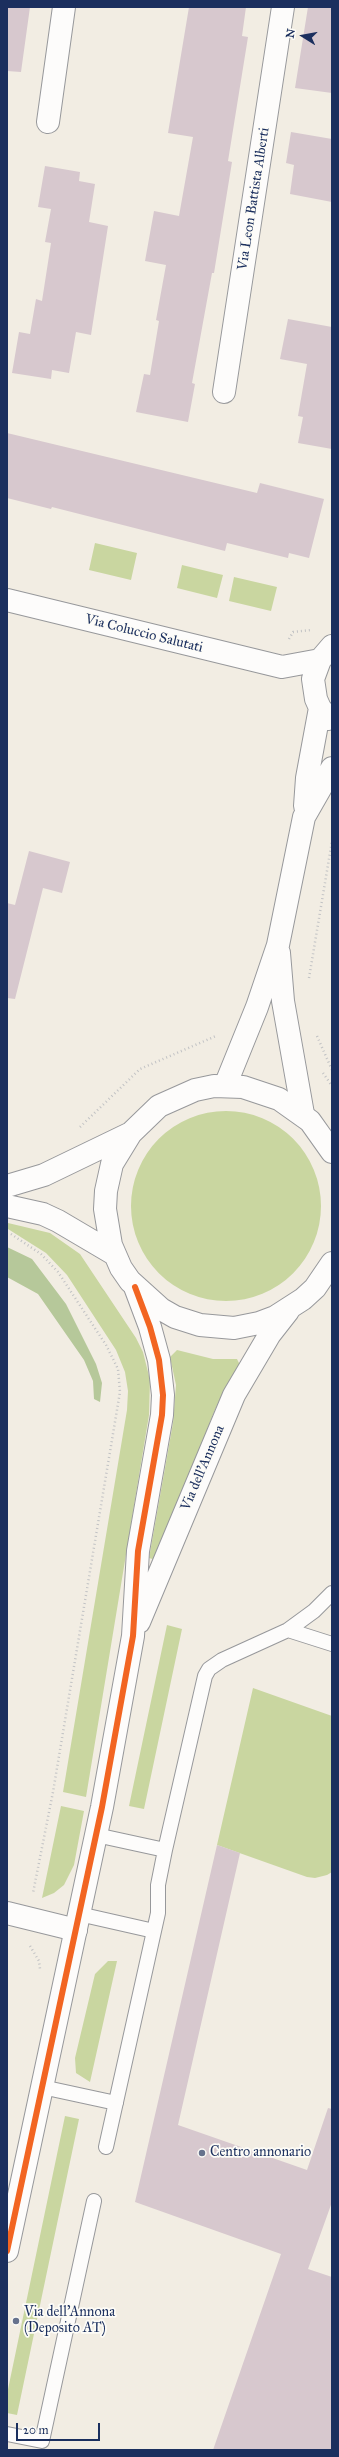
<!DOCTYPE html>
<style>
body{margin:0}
#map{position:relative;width:339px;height:2457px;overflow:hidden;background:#f2ede3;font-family:"IM FELL Great Primer",serif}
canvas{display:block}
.frame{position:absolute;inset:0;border:8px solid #1b2f5e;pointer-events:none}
.north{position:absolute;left:283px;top:16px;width:40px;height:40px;-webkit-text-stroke:3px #fdfcf7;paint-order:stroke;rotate:281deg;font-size:11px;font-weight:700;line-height:16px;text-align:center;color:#1b2f5e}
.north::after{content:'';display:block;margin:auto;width:14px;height:18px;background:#1b2f5e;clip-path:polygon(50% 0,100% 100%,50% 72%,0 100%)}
.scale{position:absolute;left:16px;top:2423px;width:84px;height:18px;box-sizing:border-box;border:2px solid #1b2f5e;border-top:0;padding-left:5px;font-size:12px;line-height:14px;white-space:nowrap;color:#1b2f5e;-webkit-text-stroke:3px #fdfcf7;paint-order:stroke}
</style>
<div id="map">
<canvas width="339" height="2457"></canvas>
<div class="frame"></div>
<div class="north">N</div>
<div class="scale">20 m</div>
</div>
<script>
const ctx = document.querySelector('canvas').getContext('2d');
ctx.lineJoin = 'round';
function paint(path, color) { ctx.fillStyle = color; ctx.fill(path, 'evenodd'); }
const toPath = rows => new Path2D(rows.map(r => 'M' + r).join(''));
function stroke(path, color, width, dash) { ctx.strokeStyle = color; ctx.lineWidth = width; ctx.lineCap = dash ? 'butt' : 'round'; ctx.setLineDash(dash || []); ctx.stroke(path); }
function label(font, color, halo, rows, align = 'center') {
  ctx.font = font + ' "IM FELL Great Primer",serif'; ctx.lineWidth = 3.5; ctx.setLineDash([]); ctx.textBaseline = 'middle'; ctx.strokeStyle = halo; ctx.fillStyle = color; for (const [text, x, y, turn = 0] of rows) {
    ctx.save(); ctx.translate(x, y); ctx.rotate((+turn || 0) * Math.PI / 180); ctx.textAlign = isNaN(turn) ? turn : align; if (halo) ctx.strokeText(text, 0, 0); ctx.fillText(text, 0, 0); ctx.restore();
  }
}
const green = toPath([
 [95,543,137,553,131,580,89,570],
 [182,565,223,575,217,598,177,588],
 [234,577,277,587,271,611,229,601],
 '131 1206a95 95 0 1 1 190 0a95 95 0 1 1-190 0Z',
 [8,1223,50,1233,80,1254,136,1338,143,1352,150,1380,149,1415,86,1797,63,1792,127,1410,128,1391,125,1372,116,1350,67,1275,46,1253,8,1229],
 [177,1350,213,1359,237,1359,240,1365,225,1388,214,1412,156,1560,149,1558,173,1423,176,1385,170,1357],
 [167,1625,182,1629,144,1809,129,1806],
 [253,1688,332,1716,332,1872,327,1875,315,1878,307,1877,217,1845],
 [61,1806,84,1811,74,1865,64,1885,54,1893,42,1898],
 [108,1961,117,1961,90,2082,76,2073,75,2058,95,1974],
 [65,2116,79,2119,17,2415,7,2413,7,2394]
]);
const forest = toPath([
 [7,1247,32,1259,66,1304,96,1364,102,1383,100,1402,94,1399,93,1381,84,1360,38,1294,7,1277]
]);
const building = toPath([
 [7,7,30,7,21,72,7,71],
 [189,7,246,7,242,36,248,37,228,161,232,162,214,273,212,273,192,383,195,384,188,422,136,412,144,374,150,375,159,321,156,320,166,265,145,261,154,211,179,216,193,137,168,133],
 [308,7,332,7,332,93,295,88],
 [291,132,332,139,332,202,290,194,294,165,286,163],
 [45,166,80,172,79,181,95,184,89,222,108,226,91,335,76,332,69,373,52,370,51,379,12,373,19,332,30,334,36,299,42,301,51,243,45,242,51,209,38,207],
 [288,319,332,327,332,449,298,443,303,417,298,416,307,364,280,359],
 [7,433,257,493,260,483,324,499,309,558,289,553,288,558,227,543,225,551,52,507,51,509,7,498],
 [29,851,70,862,62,893,43,888,15,999,7,998,7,903,15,905],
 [217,1845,240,1853,178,2125,307,2170,328,2108,332,2109,332,2202,308,2269,332,2277,332,2450,213,2450,281,2254,135,2202]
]);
const path = toPath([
 [289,639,293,632,311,630],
 [309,978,332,841],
 [317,1036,332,1070],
 [323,1073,332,1086],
 [80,1127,140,1069,216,1036],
 [11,1234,41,1254,58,1272,106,1345,118,1369,120,1392,53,1792,33,1893],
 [30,1946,39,1961,40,1969]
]);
const service = toPath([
 [288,1630,332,1644],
 [96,1835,165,1850],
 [79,1914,154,1931],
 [42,2087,116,2103],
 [106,2147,158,1913,158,1885,165,1850,205,1676,209,1669,222,1660,288,1630,314,1611,332,1593],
 [7,2434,42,2441,94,2201]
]);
const minor = toPath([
 [48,122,64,7],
 [224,392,283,7],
 [7,600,282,667,320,660],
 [329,719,320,708,316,699,313,679,320,660,332,646],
 [305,806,307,778,320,708],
 [279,953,283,1001,303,1114],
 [225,1086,257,1007,278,945,304,817,332,768],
 [7,1913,76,1930]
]);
const tertiary = toPath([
 [332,1152,310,1121,279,1099,243,1087,214,1086,195,1090,159,1106,131,1133,112,1164,106,1191,105,1209,111,1245,121,1268,130,1281,161,1309,175,1317,200,1325,234,1328,259,1323,275,1317,303,1299,315,1288,332,1263],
 [7,1186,44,1175,131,1133],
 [7,1206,43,1214,58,1221,114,1254],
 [139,1622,234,1395,270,1334,288,1311],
 [7,2251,102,1807,133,1636,138,1551,162,1415,163,1395,159,1360,150,1327,135,1287]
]);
const bus1 = toPath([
 [7,2251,102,1807,133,1636,138,1551,162,1415,163,1395,159,1360,150,1327,135,1287]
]);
const markers = [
 [202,2153,4,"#66728d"],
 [16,2321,4,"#66728d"]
];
const streetNames = [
 ["Via Leon Battista Alberti",254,199,-81],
 ["Via Coluccio Salutati",144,634,14],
 ["Via dell'Annona",203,1468,-67]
];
const poiNames = [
 ["Centro annonario",210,2153],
 ["Via dell'Annona",24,2313],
 ["(Deposito AT)",24,2329]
];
paint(green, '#c9d6a0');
paint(forest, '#b6c89a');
paint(building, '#d7c8ce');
stroke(service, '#97989b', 16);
stroke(minor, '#97989b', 24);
stroke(tertiary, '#97989b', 24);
stroke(path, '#c1c2c4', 2.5, [1, 3]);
stroke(service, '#fdfcfb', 14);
stroke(minor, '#fdfcfb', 22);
stroke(tertiary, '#fdfcfb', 22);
stroke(bus1, '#f26522', 6);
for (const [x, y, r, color] of markers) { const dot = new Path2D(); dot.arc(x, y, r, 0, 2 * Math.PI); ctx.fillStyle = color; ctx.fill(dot); stroke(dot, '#fdfcf7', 1.5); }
label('14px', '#1b2f5e', '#fdfcf7', streetNames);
label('14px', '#1b2f5e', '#fdfcf7', poiNames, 'left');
</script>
